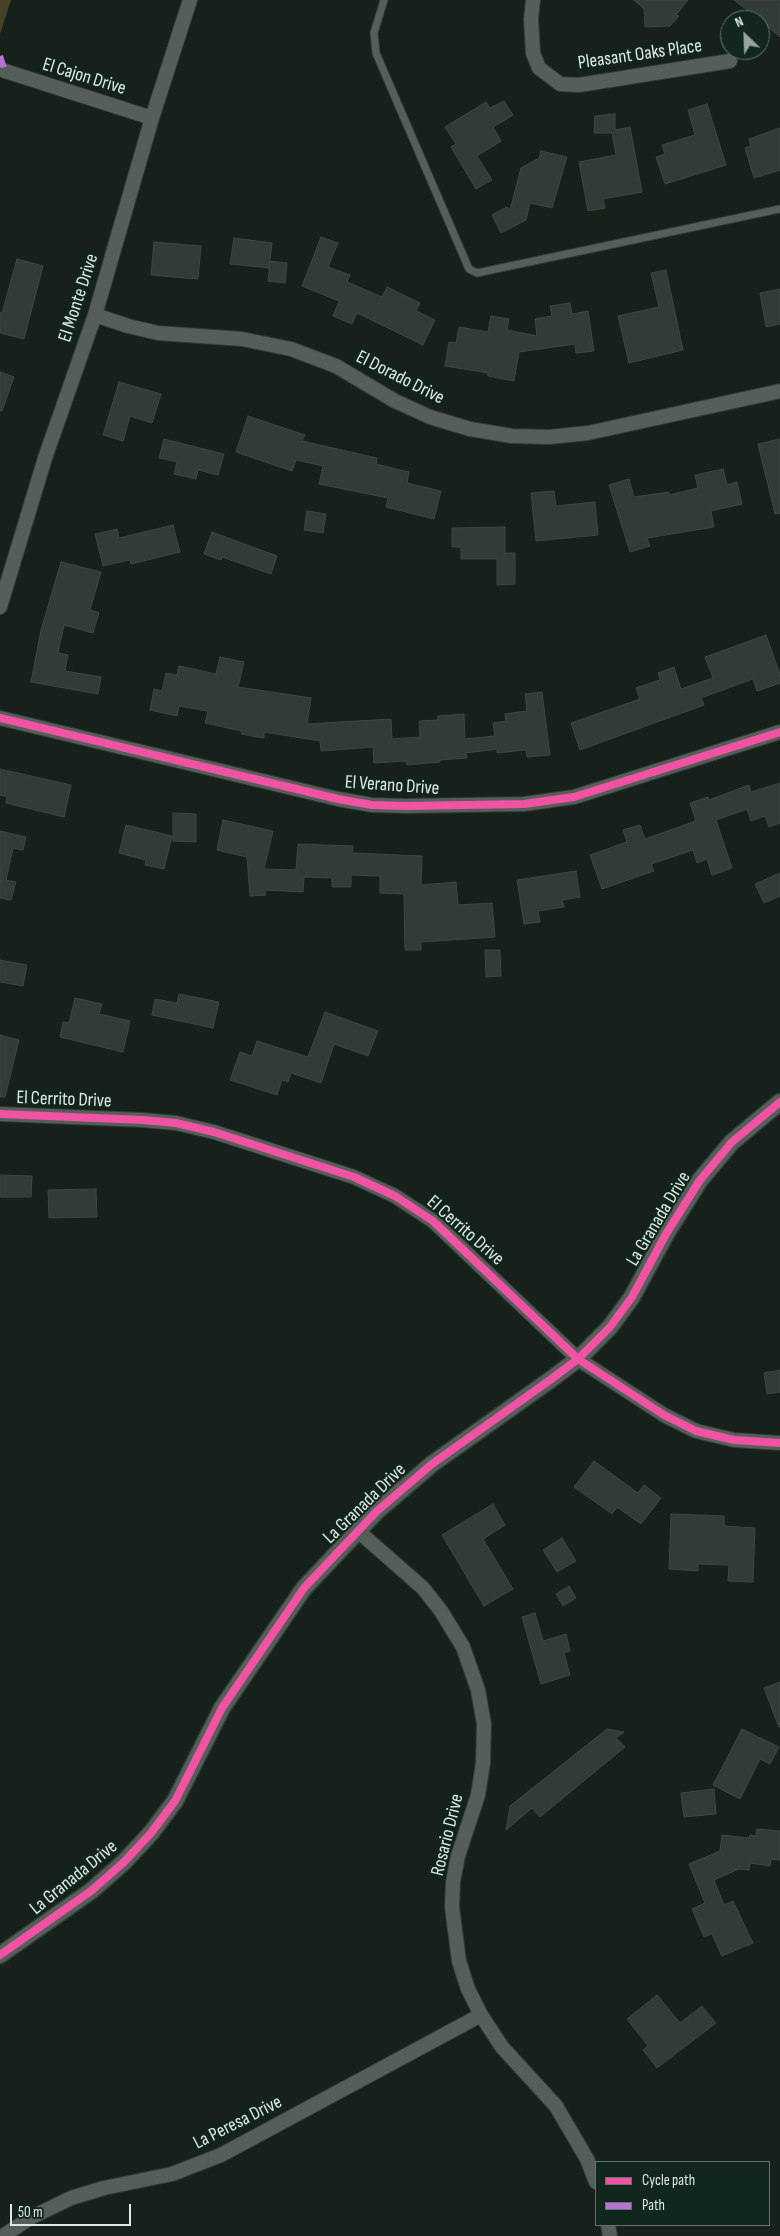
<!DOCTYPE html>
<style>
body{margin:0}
#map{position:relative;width:780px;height:2236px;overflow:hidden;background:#16211c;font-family:"Sofia Sans Condensed",sans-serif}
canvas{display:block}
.legend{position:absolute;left:595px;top:2161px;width:175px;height:65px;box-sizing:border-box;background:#11261c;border:1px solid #63746c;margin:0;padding:6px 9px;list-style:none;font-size:15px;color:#ddeae3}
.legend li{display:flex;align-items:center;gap:10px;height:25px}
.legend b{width:25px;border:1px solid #63746c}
.north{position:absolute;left:720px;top:10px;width:50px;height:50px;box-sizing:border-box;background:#11261c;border:1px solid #63746c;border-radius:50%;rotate:336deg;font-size:14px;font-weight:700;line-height:20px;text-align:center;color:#ddeae3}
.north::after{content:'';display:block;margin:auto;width:18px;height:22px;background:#97a49d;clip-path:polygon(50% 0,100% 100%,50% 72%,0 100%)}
.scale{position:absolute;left:10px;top:2204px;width:121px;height:22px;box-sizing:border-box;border:2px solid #ddeae3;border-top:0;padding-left:6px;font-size:15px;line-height:18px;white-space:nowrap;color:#ddeae3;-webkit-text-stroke:4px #11261c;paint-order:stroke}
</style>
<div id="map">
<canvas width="780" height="2236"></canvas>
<ul class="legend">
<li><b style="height:6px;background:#f153a3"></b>Cycle path</li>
<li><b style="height:6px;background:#b673d3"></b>Path</li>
</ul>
<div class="north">N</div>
<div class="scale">50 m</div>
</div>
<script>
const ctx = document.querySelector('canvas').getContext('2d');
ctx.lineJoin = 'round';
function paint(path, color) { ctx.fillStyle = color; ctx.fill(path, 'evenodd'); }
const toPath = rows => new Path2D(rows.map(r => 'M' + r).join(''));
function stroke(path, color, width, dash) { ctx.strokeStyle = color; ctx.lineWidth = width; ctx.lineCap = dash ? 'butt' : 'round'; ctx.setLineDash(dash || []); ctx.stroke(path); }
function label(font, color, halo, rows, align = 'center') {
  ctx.font = font + ' "Sofia Sans Condensed",sans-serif'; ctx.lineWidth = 4; ctx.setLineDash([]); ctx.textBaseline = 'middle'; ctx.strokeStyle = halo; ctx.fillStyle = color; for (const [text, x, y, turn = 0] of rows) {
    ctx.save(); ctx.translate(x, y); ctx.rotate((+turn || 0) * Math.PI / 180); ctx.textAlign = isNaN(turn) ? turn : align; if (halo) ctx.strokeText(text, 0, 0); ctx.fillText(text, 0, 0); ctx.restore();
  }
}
const green = toPath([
 [0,0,11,0,0,34]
]);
const building = toPath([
 [634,0,688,0,676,15,679,16,670,26,645,27,644,9,634,0],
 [734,0,780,0,780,37,760,20,734,0],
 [504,101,513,115,493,127,501,141,477,156,492,180,476,189,451,147,456,144,445,127,486,102,490,108,504,101],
 [707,104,726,165,665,184,656,157,665,154,662,145,695,135,688,110,707,104],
 [615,114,615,130,630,127,642,192,603,199,605,208,588,211,579,162,616,155,612,133,594,133,595,116,615,114],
 [780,128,780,170,754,178,745,148,751,146,749,139,780,128],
 [541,151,567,157,552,208,530,203,526,220,501,233,492,215,507,207,510,210,521,168,539,158,541,151],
 [321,237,338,243,328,267,350,275,347,282,382,297,387,287,420,303,416,311,435,320,423,345,357,313,352,324,333,316,339,301,302,286,321,237],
 [234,238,272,243,269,268,230,264,234,238],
 [154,242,201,246,198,279,151,275,154,242],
 [17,259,43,266,24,339,0,333,0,313,2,313,17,259],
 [270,261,287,263,285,283,268,281,270,261],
 [666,270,683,350,629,363,618,316,659,307,651,273,666,270],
 [780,289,780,324,766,327,760,293,780,289],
 [570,303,572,314,588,311,594,351,576,353,575,344,519,352,514,381,488,376,488,373,445,366,449,342,456,343,459,327,488,332,491,316,509,319,507,330,537,336,535,319,552,316,550,306,570,303],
 [0,372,14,377,2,411,0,411,0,372],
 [119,382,161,394,152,423,130,416,123,441,103,435,119,382],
 [248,416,305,435,302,441,377,458,376,464,409,472,407,483,441,491,434,519,386,507,388,498,319,484,323,466,296,460,292,471,236,452,248,416],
 [164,439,224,454,218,475,198,470,196,479,174,474,177,462,159,458,164,439],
 [780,439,780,513,775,514,758,444,780,439],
 [723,469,727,485,737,482,742,504,711,511,714,527,647,538,650,546,630,552,609,485,629,479,634,497,669,492,669,495,698,488,695,475,723,469],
 [554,491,556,506,595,502,598,535,536,541,531,493,554,491],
 [307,511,326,514,323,533,304,530,307,511],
 [173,525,180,552,131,564,130,560,103,566,95,534,117,529,119,538,173,525],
 [505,527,505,553,515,553,515,584,497,585,497,559,461,559,461,547,452,547,452,528,505,527],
 [212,532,277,556,271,574,222,557,221,560,204,554,212,532],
 [61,562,101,572,90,610,99,613,93,633,64,625,58,653,68,655,65,671,101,677,98,694,31,682,41,630,61,562],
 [766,635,780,674,780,683,757,691,753,679,701,698,704,705,580,750,571,723,640,699,636,688,660,680,658,673,674,667,681,689,713,678,705,657,766,635],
 [220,657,244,662,238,687,311,698,307,724,391,719,392,739,420,737,419,721,438,720,438,716,464,714,465,739,495,736,493,723,506,721,505,714,527,711,525,694,542,692,550,755,527,757,526,750,497,753,497,749,466,753,467,758,440,760,440,762,407,765,407,761,374,763,373,747,321,751,320,741,264,732,264,738,241,734,242,731,205,723,208,711,179,706,177,716,150,710,154,689,162,691,166,673,177,675,179,666,216,674,220,657],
 [0,769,71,785,64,817,6,803,7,797,0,795,0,769],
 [780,783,780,823,769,827,765,816,751,821,747,809,716,820,732,868,712,875,707,859,697,863,693,850,651,864,654,871,602,889,590,855,627,842,623,830,640,825,645,839,696,821,690,803,708,797,709,800,749,785,751,792,780,783],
 [173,813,196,814,196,842,173,841,173,813],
 [223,820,273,831,264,869,296,870,298,844,353,846,352,853,422,856,421,885,456,882,458,905,492,903,495,937,421,942,421,950,405,950,404,894,380,893,380,876,351,875,351,887,332,887,332,878,304,877,303,892,265,890,266,895,250,896,247,857,217,850,223,820],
 [126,825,172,836,164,869,145,865,146,860,119,853,126,825],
 [0,831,26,837,23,850,13,848,6,880,16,882,11,900,0,898,0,831],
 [576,871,580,897,562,900,564,907,538,911,540,922,524,924,517,880,576,871],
 [780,873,780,896,764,903,755,884,780,873],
 [485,950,500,950,501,976,486,977,485,950],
 [0,960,27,965,23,986,0,982,0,960],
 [179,994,219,1002,213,1028,152,1015,155,999,177,1003,179,994],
 [75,998,102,1004,99,1014,130,1021,123,1052,60,1037,63,1022,69,1023,75,998],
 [325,1012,378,1031,368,1056,334,1044,321,1083,291,1073,288,1082,282,1080,277,1095,230,1080,240,1052,252,1056,257,1041,308,1057,325,1012],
 [0,1035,19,1040,5,1097,0,1097,0,1035],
 [0,1175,32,1176,31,1197,0,1197,0,1175],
 [96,1189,97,1217,49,1218,48,1190,96,1189],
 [780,1370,780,1392,767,1394,764,1373,780,1370],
 [594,1461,638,1493,644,1485,661,1498,641,1524,617,1507,612,1514,574,1487,594,1461],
 [493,1504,505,1525,483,1539,513,1589,484,1606,442,1535,493,1504],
 [671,1514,724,1516,724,1526,755,1528,753,1582,728,1581,729,1565,698,1564,698,1571,669,1569,671,1514],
 [562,1538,576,1561,557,1572,543,1550,562,1538],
 [569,1586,576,1598,563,1606,556,1594,569,1586],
 [535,1613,543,1641,566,1634,570,1651,564,1653,570,1675,541,1684,522,1617,535,1613],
 [780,1682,780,1727,779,1727,764,1688,780,1682],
 [607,1729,624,1732,616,1738,625,1747,540,1817,532,1808,506,1830,510,1806,607,1729],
 [742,1729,779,1747,770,1764,760,1759,740,1799,713,1785,742,1729],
 [714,1789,716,1814,684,1817,681,1793,714,1789],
 [757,1829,780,1831,780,1860,771,1859,770,1866,750,1863,749,1870,739,1869,714,1880,724,1905,733,1901,753,1943,722,1956,712,1934,704,1937,692,1909,705,1903,689,1864,720,1851,722,1835,749,1838,750,1835,756,1836,757,1829],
 [657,1995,680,2023,702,2006,716,2023,657,2068,643,2050,648,2046,627,2019,657,1995]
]);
const service = toPath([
 [384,0,374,33,376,53,469,269,477,273,780,209]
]);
const minor = toPath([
 [533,0,531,19,533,53,539,68,560,84,579,85,730,61],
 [5,71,152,118],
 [95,315,128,326,158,333,242,339,291,349,336,366,395,401,430,417,470,429,512,436,549,437,588,433,780,391],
 [0,607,45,458,95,315,152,118,190,0],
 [0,718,338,799,372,805,406,806,524,804,574,797,780,732],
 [0,1114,143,1120,176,1123,214,1132,354,1177,395,1196,433,1221,578,1359,664,1415,696,1431,734,1440,780,1443],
 [358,1531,423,1588,441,1611,463,1647,478,1690,484,1724,483,1763,478,1795,458,1856,453,1882,452,1907,459,1961,468,1989,481,2015,502,2047,556,2106,587,2159,596,2182],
 [608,2225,610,2236],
 [3,2236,30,2218,71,2198,104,2188,172,2174,221,2155,481,2015]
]);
const tertiary = toPath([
 [0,1955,91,1891,124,1862,151,1833,175,1801,222,1708,304,1588,377,1511,432,1464,550,1380,578,1359,610,1327,632,1297,666,1234,700,1180,732,1142,780,1102]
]);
const quiet = toPath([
 [0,56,5,71]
]);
const cycleway = toPath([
 [0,718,338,799,372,805,406,806,524,804,574,797,780,732],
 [0,1114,143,1120,176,1123,214,1132,354,1177,395,1196,433,1221,578,1359,664,1415,696,1431,734,1440,780,1443],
 [0,1955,91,1891,124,1862,151,1833,175,1801,222,1708,304,1588,377,1511,432,1464,550,1380,578,1359,610,1327,632,1297,666,1234,700,1180,732,1142,780,1102]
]);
const streetNames = [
 ["Pleasant Oaks Place",640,55,-8],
 ["El Cajon Drive",84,77,17],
 ["El Monte Drive",79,298,-72],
 ["El Dorado Drive",400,378,27],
 ["El Verano Drive",392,786,4],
 ["El Cerrito Drive",64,1100,2],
 ["La Granada Drive",659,1219,-59],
 ["El Cerrito Drive",465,1231,41],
 ["La Granada Drive",365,1504,-44],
 ["Rosario Drive",448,1835,-76],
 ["La Granada Drive",74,1878,-39],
 ["La Peresa Drive",238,2123,-27]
];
paint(green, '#464227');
paint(building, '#313b38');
stroke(building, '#3c4845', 1);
stroke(service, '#323b36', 9);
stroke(minor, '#323b36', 16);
stroke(tertiary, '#323b36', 19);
stroke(service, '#555e5a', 7);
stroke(minor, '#555e5a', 14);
stroke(tertiary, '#555e5a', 16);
stroke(quiet, '#b673d3', 6, [12, 6]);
stroke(cycleway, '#f153a3', 8);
label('19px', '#ddeae3', '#11261c', streetNames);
</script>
